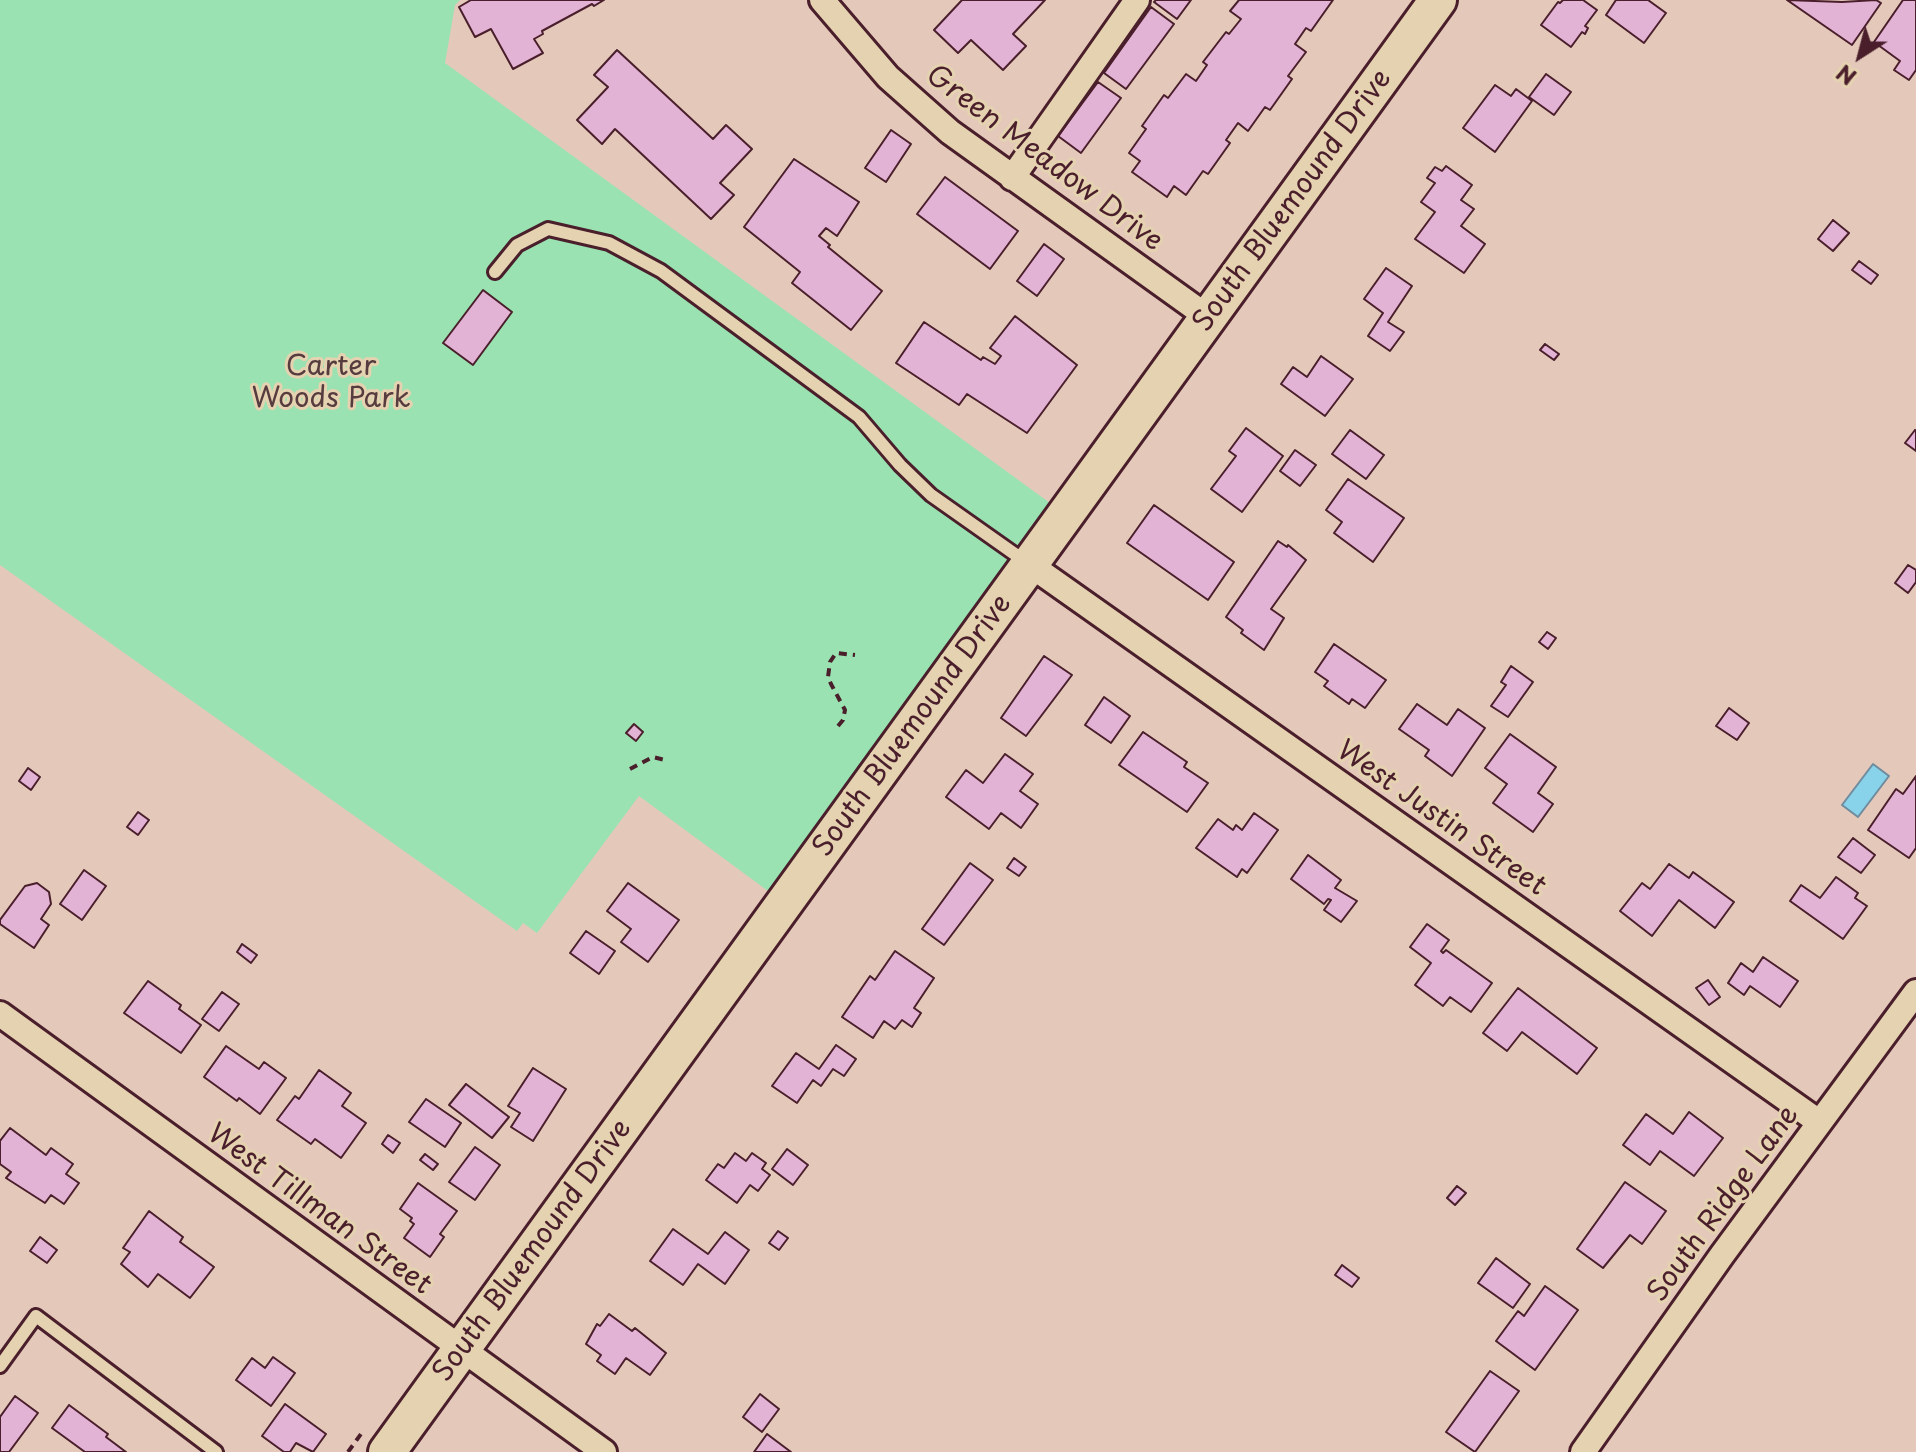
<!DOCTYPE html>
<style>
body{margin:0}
#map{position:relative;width:1916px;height:1452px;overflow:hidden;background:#e4c9bb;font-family:"Playpen Sans",sans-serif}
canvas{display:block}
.north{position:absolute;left:1820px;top:16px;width:80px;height:80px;-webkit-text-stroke:6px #e5d2b0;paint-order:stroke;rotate:216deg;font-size:22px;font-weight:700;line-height:32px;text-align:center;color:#4a1f2b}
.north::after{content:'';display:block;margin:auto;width:28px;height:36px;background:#4a1f2b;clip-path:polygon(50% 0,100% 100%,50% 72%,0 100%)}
</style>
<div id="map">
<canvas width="1916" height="1452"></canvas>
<div class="north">N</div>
</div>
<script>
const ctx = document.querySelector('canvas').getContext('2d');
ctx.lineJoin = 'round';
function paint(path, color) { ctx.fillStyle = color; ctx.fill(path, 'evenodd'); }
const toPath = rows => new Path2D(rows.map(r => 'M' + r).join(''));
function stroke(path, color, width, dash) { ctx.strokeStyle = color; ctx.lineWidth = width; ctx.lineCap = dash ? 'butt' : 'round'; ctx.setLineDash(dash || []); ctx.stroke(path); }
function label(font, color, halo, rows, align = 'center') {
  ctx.font = font + ' "Playpen Sans",sans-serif'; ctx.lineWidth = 6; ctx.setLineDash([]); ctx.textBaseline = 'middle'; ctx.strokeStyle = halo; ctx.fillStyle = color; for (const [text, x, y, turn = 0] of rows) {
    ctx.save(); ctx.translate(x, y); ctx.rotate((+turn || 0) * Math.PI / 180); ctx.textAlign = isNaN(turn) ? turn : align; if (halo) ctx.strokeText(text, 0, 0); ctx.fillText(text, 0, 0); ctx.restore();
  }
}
const green = toPath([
 [0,0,460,0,455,5,445,63,1050,503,768,891,639,796,537,933,523,923,517,931,0,565]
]);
const water = toPath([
 [1873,764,1889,776,1858,817,1842,805,1873,764]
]);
const building = toPath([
 [471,0,604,0,594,6,592,4,542,31,543,34,534,39,543,53,513,69,491,29,475,37,459,7,471,0],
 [962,0,1045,0,1013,34,1026,46,1003,70,971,40,958,53,934,30,962,0],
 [1156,0,1191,0,1177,19,1154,2,1156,0],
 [1239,0,1333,0,1311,31,1306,28,1295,44,1306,52,1288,76,1292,79,1270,110,1265,107,1248,131,1238,123,1226,140,1230,143,1208,174,1203,171,1186,195,1174,186,1167,197,1132,172,1140,161,1129,153,1146,129,1142,126,1164,95,1168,98,1186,74,1196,81,1207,65,1203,62,1226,32,1229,34,1241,19,1230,11,1239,0],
 [1563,0,1583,0,1597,10,1585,26,1588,28,1585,34,1582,32,1571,47,1541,25,1558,2,1560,3,1563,0],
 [1616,0,1648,0,1666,13,1644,43,1606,15,1616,0],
 [1787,0,1842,2,1876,0,1881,3,1852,45,1787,0],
 [1903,0,1916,0,1916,70,1909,80,1894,70,1900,61,1874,42,1903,0],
 [1151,7,1174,24,1126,89,1104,73,1151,7],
 [617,50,713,139,726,125,752,149,720,183,734,195,711,219,615,129,602,144,577,120,608,87,594,75,617,50],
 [1546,74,1571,92,1554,115,1529,97,1546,74],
 [1098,82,1121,98,1081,153,1058,136,1098,82],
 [1495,85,1511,96,1516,89,1532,101,1495,152,1463,128,1495,85],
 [891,130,911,144,886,182,865,168,891,130],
 [794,159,859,202,837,236,826,228,819,236,830,245,828,247,882,291,851,330,792,283,800,272,744,227,794,159],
 [1446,166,1472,185,1461,200,1474,209,1461,226,1485,244,1464,273,1415,239,1435,212,1421,202,1435,183,1427,178,1435,167,1442,171,1446,166],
 [945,177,1018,231,990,269,917,214,945,177],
 [1833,220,1849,233,1833,251,1818,239,1833,220],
 [1044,244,1064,259,1037,296,1017,281,1044,244],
 [1859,261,1878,275,1871,284,1852,270,1859,261],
 [1386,268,1412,286,1388,322,1404,332,1390,351,1368,336,1383,313,1364,299,1386,268],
 [483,290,512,312,473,365,443,343,483,290],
 [1015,316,1077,365,1027,433,967,394,959,405,896,363,924,322,981,360,983,357,995,364,1001,356,990,348,1015,316],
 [1545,344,1559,354,1554,360,1540,350,1545,344],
 [1321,356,1353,379,1325,416,1281,384,1293,367,1307,377,1321,356],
 [1246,428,1283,456,1242,512,1211,489,1236,456,1229,451,1246,428],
 [1350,430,1384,455,1366,479,1332,454,1350,430],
 [1915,430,1916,431,1916,451,1905,443,1915,430],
 [1295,450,1316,465,1300,486,1280,471,1295,450],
 [1348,479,1404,518,1373,562,1334,533,1342,522,1326,510,1348,479],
 [1154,505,1234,562,1208,600,1127,543,1154,505],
 [1278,541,1287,547,1288,545,1306,560,1271,609,1284,618,1264,650,1241,633,1243,630,1226,617,1278,541],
 [1908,565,1916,570,1916,582,1908,593,1895,583,1908,565],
 [1547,632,1556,638,1548,649,1539,642,1547,632],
 [1334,644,1386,680,1365,708,1352,699,1349,704,1324,686,1328,681,1315,672,1334,644],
 [1044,656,1072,675,1026,736,1001,718,1044,656],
 [1511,666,1533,682,1508,717,1491,706,1506,685,1501,682,1511,666],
 [1104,697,1130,716,1111,743,1085,725,1104,697],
 [1417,704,1447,725,1458,709,1485,728,1452,776,1425,756,1429,750,1399,729,1417,704],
 [1729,708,1749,723,1737,740,1716,726,1729,708],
 [634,724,643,732,636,741,626,733,634,724],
 [1143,732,1187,762,1184,767,1208,783,1187,812,1119,765,1143,732],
 [1510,734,1556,767,1538,793,1553,804,1533,832,1493,803,1507,784,1485,768,1510,734],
 [1005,754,1033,774,1020,791,1038,804,1021,828,1001,813,989,829,946,797,966,770,983,783,1005,754],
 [28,768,40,777,31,790,19,781,28,768],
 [1916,776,1916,848,1909,858,1868,830,1896,789,1903,794,1916,776],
 [138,812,149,820,138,835,127,827,138,812],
 [1254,813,1278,830,1247,873,1242,869,1237,877,1196,848,1218,819,1233,830,1236,825,1242,830,1254,813],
 [1853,838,1875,855,1861,873,1838,857,1853,838],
 [1308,855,1341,880,1335,888,1357,901,1341,922,1324,910,1331,900,1328,899,1324,904,1291,879,1308,855],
 [1014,858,1026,867,1019,876,1007,868,1014,858],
 [970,863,993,880,944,945,922,929,970,863],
 [1669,864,1689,878,1693,872,1734,902,1715,928,1679,900,1652,936,1620,911,1642,883,1650,889,1669,864],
 [84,870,106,886,82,920,60,904,84,870],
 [1836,877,1858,893,1855,898,1867,906,1843,939,1790,901,1801,885,1820,898,1836,877],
 [37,883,49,892,51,904,41,919,49,925,34,948,0,924,0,920,25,886,37,883],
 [628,883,679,920,648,962,621,942,631,929,607,911,628,883],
 [1427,924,1449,940,1441,951,1443,953,1446,950,1492,983,1471,1012,1450,997,1443,1006,1415,985,1431,963,1410,947,1427,924],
 [586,931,615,951,599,974,570,953,586,931],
 [242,944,257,955,251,963,237,952,242,944],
 [895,951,934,978,914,1008,921,1013,912,1027,902,1020,895,1029,884,1021,873,1038,842,1017,870,976,875,980,895,951],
 [1763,957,1798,981,1780,1007,1750,986,1744,995,1728,983,1741,963,1753,972,1763,957],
 [1708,980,1720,997,1709,1005,1696,988,1708,980],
 [148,981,181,1005,179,1009,201,1025,181,1053,124,1013,148,981],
 [1518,988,1597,1048,1577,1074,1522,1032,1507,1051,1483,1033,1518,988],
 [222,992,239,1004,219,1031,202,1019,222,992],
 [836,1045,856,1059,844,1076,833,1069,821,1086,813,1080,797,1103,772,1086,796,1053,819,1069,836,1045],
 [226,1046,259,1069,264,1062,286,1078,260,1114,239,1098,237,1101,204,1077,226,1046],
 [533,1068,566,1089,533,1141,511,1127,520,1113,508,1106,533,1068],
 [319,1070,351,1093,342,1106,366,1123,341,1158,315,1139,311,1144,277,1120,295,1096,299,1099,319,1070],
 [466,1084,509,1117,492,1138,449,1105,466,1084],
 [426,1099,461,1123,445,1147,409,1122,426,1099],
 [1689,1112,1723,1138,1694,1176,1660,1151,1650,1165,1623,1145,1646,1114,1673,1134,1689,1112],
 [10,1128,46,1155,51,1148,73,1164,66,1174,79,1183,64,1204,51,1195,45,1203,6,1178,11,1172,0,1164,0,1141,10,1128],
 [388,1135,400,1143,393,1153,382,1144,388,1135],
 [475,1147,500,1165,475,1200,449,1182,475,1147],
 [787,1149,808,1165,793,1185,772,1169,787,1149],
 [735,1153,746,1161,752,1153,766,1163,762,1169,770,1175,758,1191,750,1185,737,1203,706,1180,718,1164,724,1168,735,1153],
 [425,1154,438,1164,433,1170,420,1160,425,1154],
 [1625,1182,1666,1211,1642,1244,1630,1235,1603,1268,1577,1249,1625,1182],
 [418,1183,457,1211,440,1234,444,1237,430,1257,404,1238,414,1224,410,1221,412,1218,400,1209,418,1183],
 [1457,1186,1466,1193,1455,1205,1447,1198,1457,1186],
 [149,1211,183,1237,180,1242,214,1267,190,1298,158,1274,148,1287,121,1264,130,1252,123,1248,149,1211],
 [673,1229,708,1254,725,1232,749,1250,725,1284,698,1264,683,1285,650,1261,673,1229],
 [778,1231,788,1238,779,1250,769,1243,778,1231],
 [40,1237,57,1250,47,1263,30,1251,40,1237],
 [1496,1258,1530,1284,1513,1308,1478,1283,1496,1258],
 [1342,1265,1359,1278,1352,1287,1335,1275,1342,1265],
 [1545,1286,1578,1310,1535,1370,1496,1341,1518,1311,1524,1316,1545,1286],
 [609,1314,632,1331,635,1328,666,1353,650,1375,626,1358,615,1374,597,1361,601,1355,586,1344,597,1324,600,1326,609,1314],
 [273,1357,295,1373,271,1406,236,1380,252,1358,265,1368,273,1357],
 [1490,1371,1519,1391,1475,1452,1446,1432,1490,1371],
 [760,1394,779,1409,762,1432,743,1417,760,1394],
 [15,1396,38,1413,9,1452,0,1452,0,1417,15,1396],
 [285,1404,326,1434,313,1452,296,1443,290,1452,284,1452,262,1436,285,1404],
 [69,1405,108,1434,106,1437,126,1452,85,1452,52,1428,69,1405],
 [767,1434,791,1452,754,1452,767,1434]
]);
const path = toPath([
 [838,726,843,720,845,710,831,684,828,677,830,662,836,653,855,655],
 [630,769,653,757,665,760],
 [348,1452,361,1434]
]);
const service = toPath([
 [495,272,517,245,548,229,609,243,661,271,859,417,900,465,931,495,1026,562],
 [0,1366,36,1316,216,1452]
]);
const minor = toPath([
 [822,0,888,77,950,132,1209,318],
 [1012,178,1137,0],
 [1029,564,1819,1122],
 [0,1014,604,1452],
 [1583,1452,1722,1255,1916,992]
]);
const secondary = toPath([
 [387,1452,1438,0]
]);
const streetNames = [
 ["Green Meadow Drive",1044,159,37],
 ["South Bluemound Drive",1293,201,-54],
 ["South Bluemound Drive",913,726,-54],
 ["West Justin Street",1441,819,35],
 ["South Ridge Lane",1724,1204,-54],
 ["West Tillman Street",319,1210,36],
 ["South Bluemound Drive",533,1251,-54]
];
const parkNames = [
 ["Carter",331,367],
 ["Woods Park",331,399]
];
paint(green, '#9ae2b1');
paint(water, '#88d3e9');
stroke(water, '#6f8b9d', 2);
paint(building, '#e2b3d5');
stroke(building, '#4a1f2b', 2);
stroke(service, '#4a1f2b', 18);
stroke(minor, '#4a1f2b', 30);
stroke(secondary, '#4a1f2b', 42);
stroke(path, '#4a1f2b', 4, [8, 6]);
stroke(service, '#e5d2b0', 12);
stroke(minor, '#e5d2b0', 24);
stroke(secondary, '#e5d2b0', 36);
label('28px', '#4a1f2b', '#e5d2b0', streetNames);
label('28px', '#563c3f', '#e5d2b0', parkNames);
</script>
